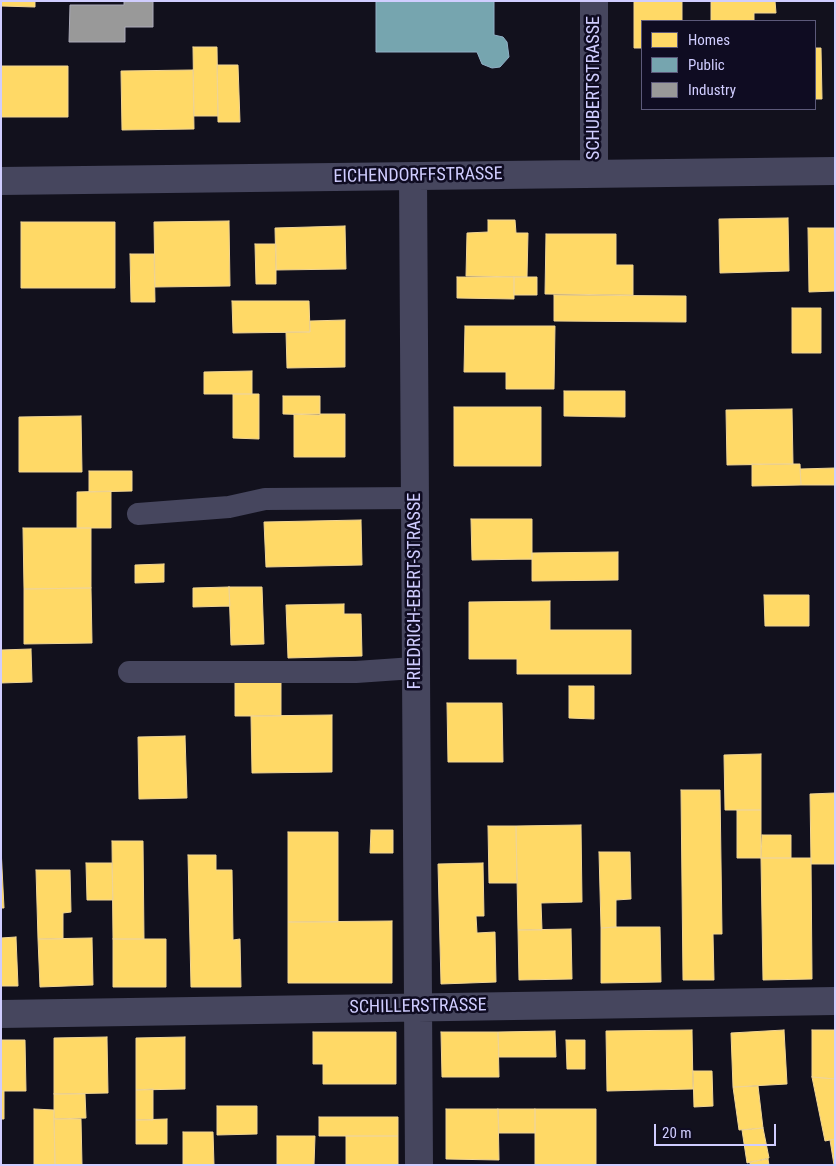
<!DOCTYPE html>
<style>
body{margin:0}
#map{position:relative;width:836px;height:1166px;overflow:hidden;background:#12111d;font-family:"Roboto Condensed",sans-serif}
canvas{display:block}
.frame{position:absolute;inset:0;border:2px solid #d0cdff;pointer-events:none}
.legend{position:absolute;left:641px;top:20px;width:175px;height:90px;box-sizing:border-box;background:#0f0c22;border:1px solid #5c597a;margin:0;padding:6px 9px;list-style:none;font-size:15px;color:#d0cdff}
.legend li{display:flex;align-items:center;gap:10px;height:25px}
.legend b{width:25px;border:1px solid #5c597a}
.scale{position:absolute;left:654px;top:1124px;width:122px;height:22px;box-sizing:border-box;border:2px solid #d0cdff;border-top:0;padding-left:6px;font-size:15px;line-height:18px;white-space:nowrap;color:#d0cdff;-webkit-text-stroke:4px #0f0c22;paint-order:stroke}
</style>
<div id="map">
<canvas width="836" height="1166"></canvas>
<div class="frame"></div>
<ul class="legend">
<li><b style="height:14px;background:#ffd966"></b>Homes</li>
<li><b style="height:14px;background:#76a5af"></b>Public</li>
<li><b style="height:14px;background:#999"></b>Industry</li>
</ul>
<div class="scale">20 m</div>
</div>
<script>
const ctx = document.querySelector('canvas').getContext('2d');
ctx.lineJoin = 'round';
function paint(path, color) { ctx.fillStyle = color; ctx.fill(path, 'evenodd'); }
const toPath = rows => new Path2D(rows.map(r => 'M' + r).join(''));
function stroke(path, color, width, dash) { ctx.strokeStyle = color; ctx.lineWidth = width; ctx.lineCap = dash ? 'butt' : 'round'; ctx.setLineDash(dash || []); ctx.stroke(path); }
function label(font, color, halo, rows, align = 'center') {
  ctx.font = font + ' "Roboto Condensed",sans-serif'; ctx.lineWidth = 5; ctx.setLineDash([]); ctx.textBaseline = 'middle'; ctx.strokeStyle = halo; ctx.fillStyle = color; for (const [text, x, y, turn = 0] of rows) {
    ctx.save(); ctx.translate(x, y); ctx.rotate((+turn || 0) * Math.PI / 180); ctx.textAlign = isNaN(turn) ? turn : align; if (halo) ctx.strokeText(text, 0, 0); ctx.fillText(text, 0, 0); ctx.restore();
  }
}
const homes = toPath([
 [1,1,35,1,35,7,1,6,1,1],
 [634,1,682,1,682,21,642,21,642,48,634,48,634,1],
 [711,1,775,1,776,13,754,13,754,21,711,21,711,1],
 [193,47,217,47,218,116,194,116,193,47],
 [815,48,821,48,822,99,815,99,815,48],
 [217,65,238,65,240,122,218,122,217,65],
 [1,66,68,66,68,117,1,117,1,66],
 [193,70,194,129,122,130,121,71,193,70],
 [788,218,789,271,720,273,719,219,788,218],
 [488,220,515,220,516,233,528,233,527,277,466,276,467,233,488,232,488,220],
 [229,221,230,286,155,287,154,222,229,221],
 [21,222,115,222,115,288,21,288,21,222],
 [345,226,346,269,276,270,275,228,345,226],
 [808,228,834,228,835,291,809,292,808,228],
 [546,234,616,234,616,265,633,265,633,295,545,294,546,234],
 [255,244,276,244,276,284,256,284,255,244],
 [130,254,154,254,155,302,131,302,130,254],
 [457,277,514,277,514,299,457,298,457,277],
 [514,277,537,277,537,295,514,295,514,277],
 [554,295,686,296,686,322,554,321,554,295],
 [232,301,309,301,310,332,233,333,232,301],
 [792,308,821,308,821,353,792,353,792,308],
 [345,320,345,367,287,368,286,332,310,332,310,321,345,320],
 [465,326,555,326,554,389,506,389,506,372,464,372,465,326],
 [252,371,252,394,204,394,204,372,252,371],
 [564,391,625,391,625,417,564,416,564,391],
 [233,394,259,394,259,439,233,438,233,394],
 [283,396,320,396,320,415,283,414,283,396],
 [454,407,541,407,541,466,454,466,454,407],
 [792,409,793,464,727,465,726,410,792,409],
 [294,414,345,414,345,457,294,457,294,414],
 [81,416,82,472,19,472,19,417,81,416],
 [752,464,800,464,801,485,752,486,752,464],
 [835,468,835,485,801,485,800,469,835,468],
 [89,471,132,471,132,491,89,492,89,471],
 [111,491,111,528,77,528,77,492,111,491],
 [471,519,532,519,532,559,472,560,471,519],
 [361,520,362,565,266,567,264,522,361,520],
 [23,528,91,528,91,588,24,589,23,528],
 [618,552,618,580,532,581,532,553,618,552],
 [164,564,164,582,135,583,135,565,164,564],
 [229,587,230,606,193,607,193,588,229,587],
 [229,587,262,587,264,644,231,645,229,587],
 [91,588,92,643,24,644,24,589,91,588],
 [764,595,809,595,809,626,765,626,764,595],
 [550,601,550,630,631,630,631,674,517,674,517,659,469,659,469,602,550,601],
 [344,604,344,614,361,614,362,656,288,658,286,605,344,604],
 [31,649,32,682,1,683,1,650,31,649],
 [281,680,281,716,235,716,235,681,281,680],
 [569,686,594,686,594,719,569,718,569,686],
 [447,703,502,703,503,762,448,762,447,703],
 [332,715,332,772,252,773,251,716,332,715],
 [185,736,187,798,139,799,138,737,185,736],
 [761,754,761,810,725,810,724,755,761,754],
 [681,790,720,790,722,934,713,934,714,980,683,980,681,790],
 [835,793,835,864,811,864,810,794,835,793],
 [737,810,761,810,761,858,737,858,737,810],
 [581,825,582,902,541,903,542,930,518,930,516,826,581,825],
 [488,826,516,826,517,883,489,883,488,826],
 [371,830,393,830,393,853,370,853,371,830],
 [288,832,338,832,338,922,288,922,288,832],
 [762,835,791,835,791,858,761,858,762,835],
 [112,841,143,841,144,939,113,939,112,841],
 [1,848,4,908,1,908,1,848],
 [599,852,630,852,631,899,616,900,616,927,601,928,599,852],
 [188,855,216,855,216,870,232,870,233,940,240,939,241,987,191,987,188,855],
 [761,858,811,858,812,979,763,980,761,858],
 [86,863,112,863,113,900,87,900,86,863],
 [483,863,484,916,476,916,477,933,495,932,496,982,441,984,438,864,483,863],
 [36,870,70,870,71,912,63,913,63,939,38,939,36,870],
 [392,921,392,983,288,983,288,922,392,921],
 [616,927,660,927,661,982,601,983,601,928,616,927],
 [571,929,572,979,519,980,518,930,571,929],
 [16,937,18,986,1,986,1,938,16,937],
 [92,938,93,985,40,987,38,939,92,938],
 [113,939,166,939,166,987,113,987,113,939],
 [692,1030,693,1089,607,1091,606,1031,692,1030],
 [784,1030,787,1084,733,1087,731,1033,784,1030],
 [812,1030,835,1030,835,1079,812,1077,812,1030],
 [555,1031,556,1057,499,1057,498,1032,555,1031],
 [313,1032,396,1032,396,1084,323,1084,323,1064,313,1064,313,1032],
 [441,1032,498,1032,499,1077,442,1077,441,1032],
 [107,1037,108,1093,54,1094,54,1038,107,1037],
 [185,1037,185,1089,136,1090,136,1038,185,1037],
 [1,1040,25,1040,26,1091,1,1091,1,1040],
 [566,1040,585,1040,585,1069,567,1069,566,1040],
 [693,1071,712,1071,713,1106,694,1107,693,1071],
 [812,1077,835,1079,835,1139,825,1141,812,1077],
 [758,1086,763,1128,739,1130,733,1087,758,1086],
 [153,1089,153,1120,136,1120,136,1090,153,1089],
 [1,1091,4,1091,4,1119,1,1119,1,1091],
 [54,1094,85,1094,86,1118,54,1119,54,1094],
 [217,1106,257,1106,257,1134,217,1135,217,1106],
 [34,1109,54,1110,55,1165,34,1165,34,1109],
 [446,1109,498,1109,499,1160,446,1159,446,1109],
 [498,1109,535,1109,535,1133,499,1133,498,1109],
 [535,1109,596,1109,596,1165,535,1165,535,1109],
 [319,1117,398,1117,398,1136,319,1136,319,1117],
 [54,1119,81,1119,82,1165,55,1165,54,1119],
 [167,1119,167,1144,136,1144,136,1120,167,1119],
 [763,1128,769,1158,747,1163,742,1130,763,1128],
 [183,1132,213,1132,214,1165,183,1165,183,1132],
 [277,1136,315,1136,314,1165,277,1165,277,1136],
 [346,1136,398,1136,398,1165,346,1165,346,1136],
 [835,1139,835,1165,834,1165,830,1140,835,1139],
 [768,1159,769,1165,750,1165,750,1162,768,1159]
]);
const public = toPath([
 [376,1,494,1,494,35,503,37,507,42,509,57,500,67,492,68,482,64,477,52,376,52,376,1]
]);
const industry = toPath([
 [124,1,153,1,153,27,125,27,125,42,69,42,70,5,124,5,124,1]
]);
const lane = toPath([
 [138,514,229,507,265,499,415,498],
 [129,672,356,672,414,668]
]);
const street = toPath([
 [594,174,594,1],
 [413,176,419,1165],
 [1,181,835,171],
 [1,1014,835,1001]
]);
const streetNames = [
 ["SCHUBERTSTRASSE",594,88,-90],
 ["EICHENDORFFSTRASSE",418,176,-1],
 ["FRIEDRICH-EBERT-STRASSE",415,591,-90],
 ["SCHILLERSTRASSE",418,1007,-1]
];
paint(homes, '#ffd966');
stroke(homes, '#f1d594', 1);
paint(public, '#76a5af');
stroke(public, '#91b1c7', 1);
paint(industry, '#999');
stroke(industry, '#aaa9b8', 1);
stroke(lane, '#46465e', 22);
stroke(street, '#46465e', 28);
label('18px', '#d0cdff', '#0f0c22', streetNames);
</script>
